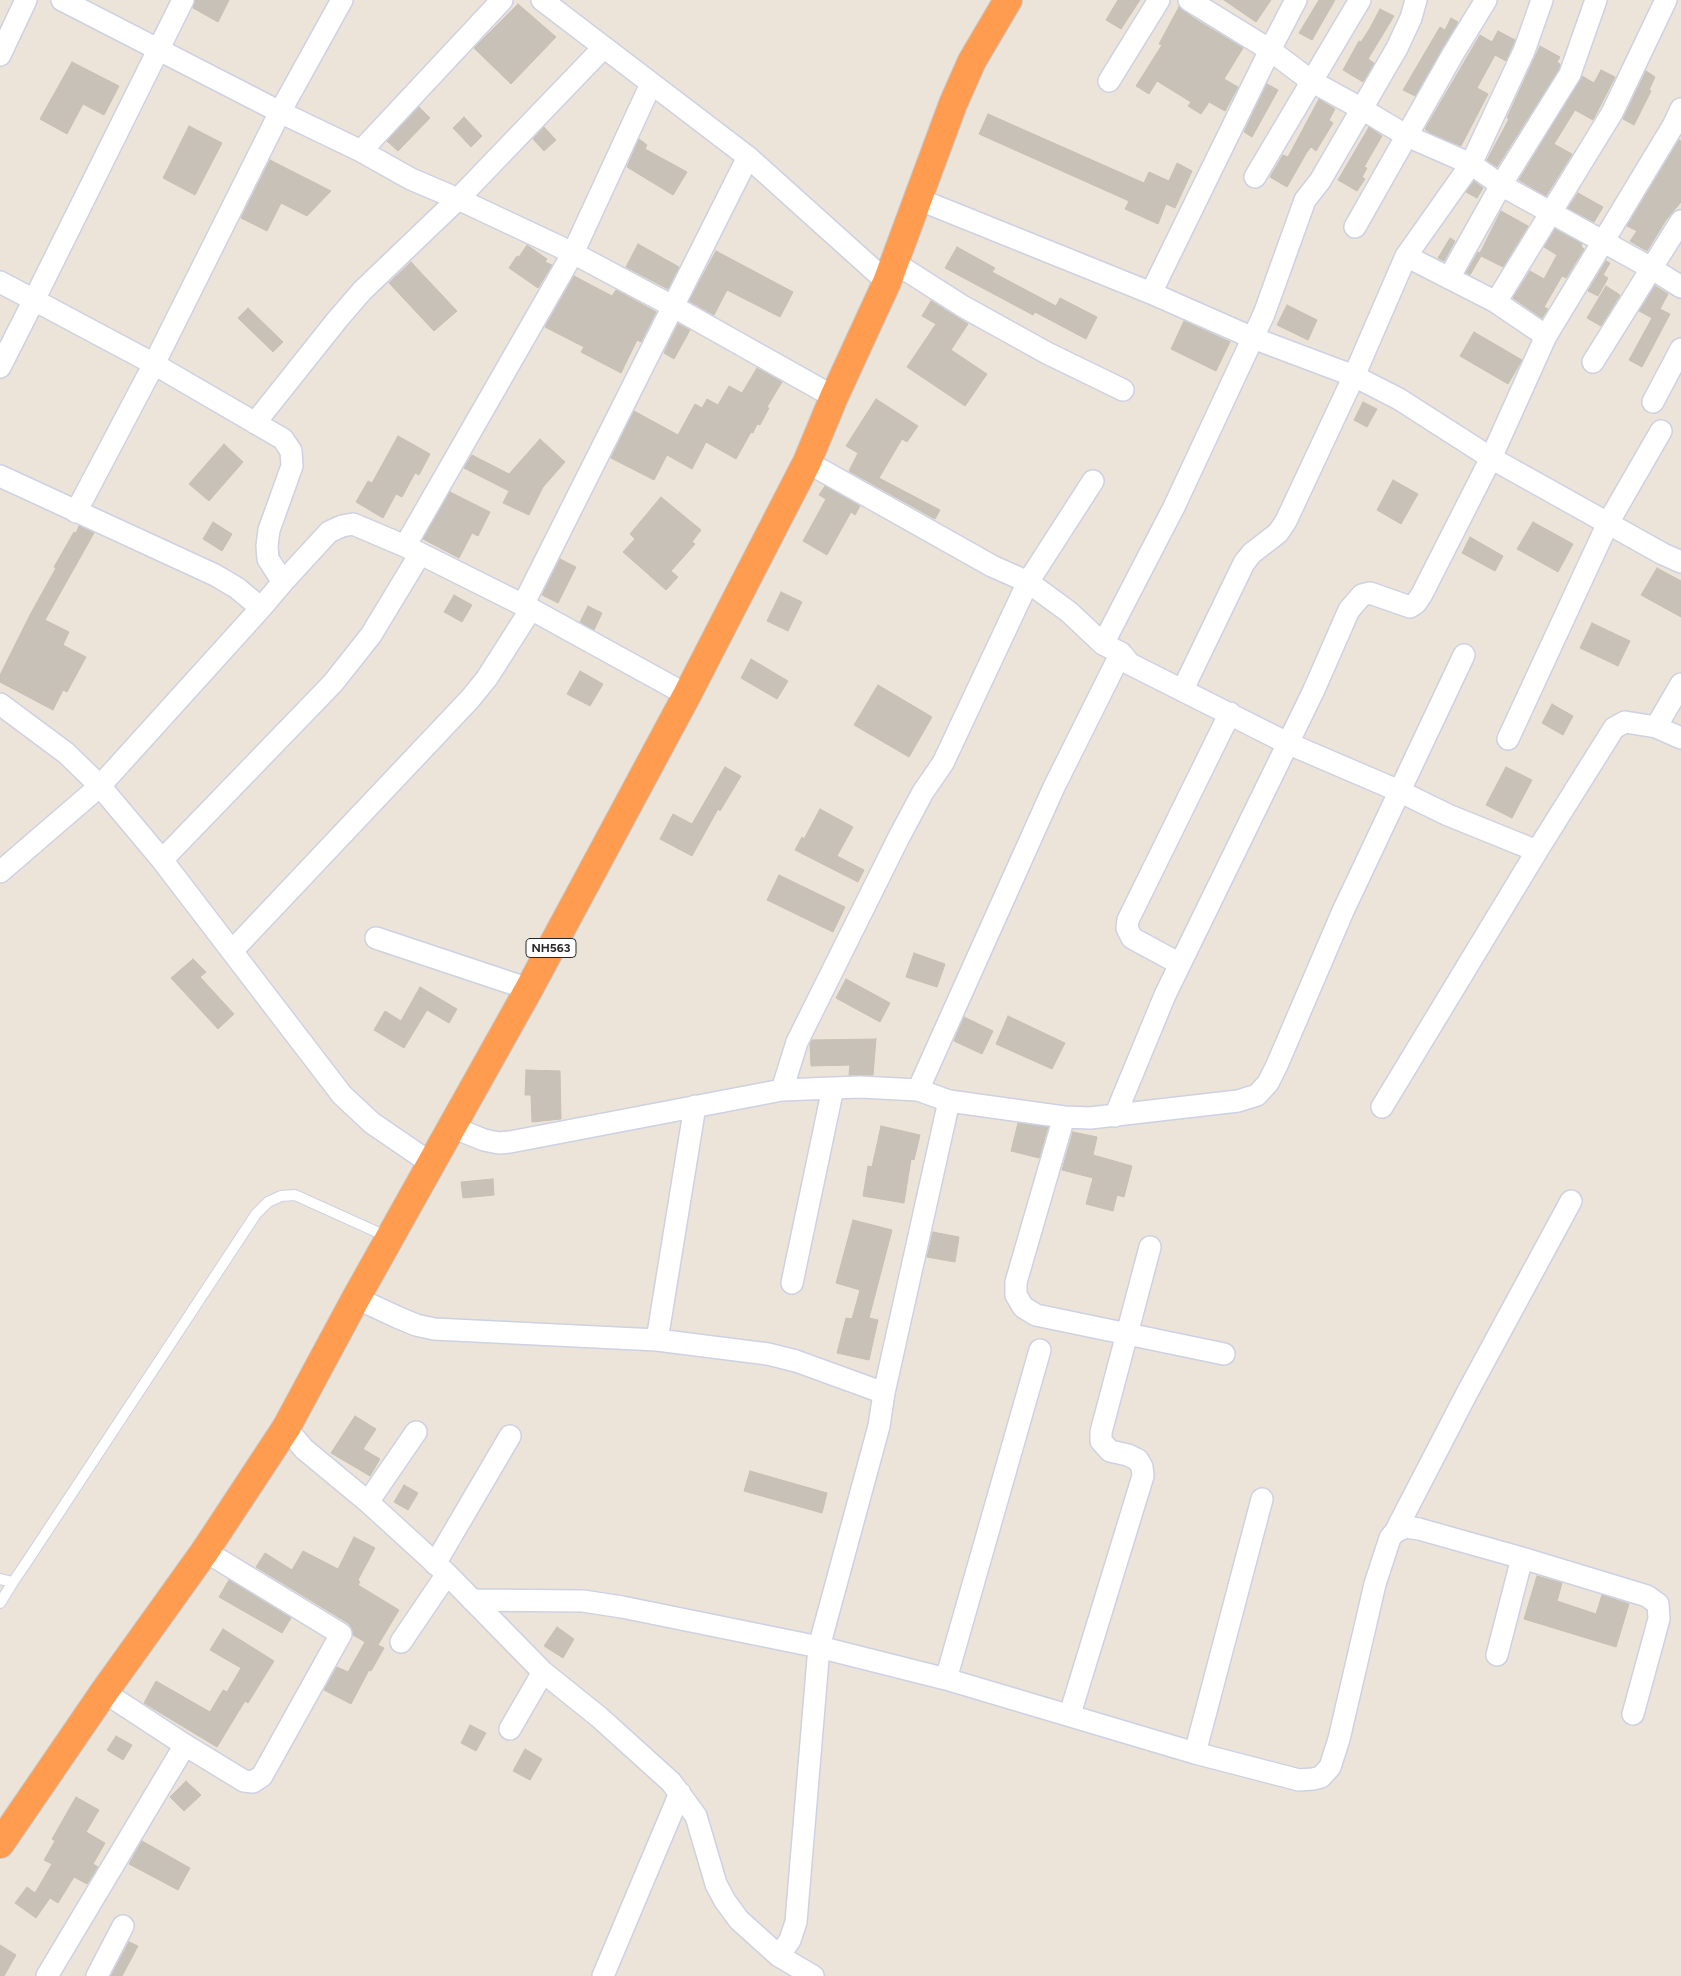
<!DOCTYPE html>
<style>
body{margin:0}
canvas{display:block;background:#ece4d8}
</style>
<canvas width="1681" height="1976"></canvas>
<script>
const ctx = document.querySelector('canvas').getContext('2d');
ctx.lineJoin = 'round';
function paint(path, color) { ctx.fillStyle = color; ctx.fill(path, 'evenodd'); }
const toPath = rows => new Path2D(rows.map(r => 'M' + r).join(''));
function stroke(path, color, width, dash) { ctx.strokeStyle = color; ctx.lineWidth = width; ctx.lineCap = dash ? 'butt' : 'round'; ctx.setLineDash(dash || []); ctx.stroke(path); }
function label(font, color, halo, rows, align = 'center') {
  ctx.font = font + ' Figtree,sans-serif'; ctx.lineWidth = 4; ctx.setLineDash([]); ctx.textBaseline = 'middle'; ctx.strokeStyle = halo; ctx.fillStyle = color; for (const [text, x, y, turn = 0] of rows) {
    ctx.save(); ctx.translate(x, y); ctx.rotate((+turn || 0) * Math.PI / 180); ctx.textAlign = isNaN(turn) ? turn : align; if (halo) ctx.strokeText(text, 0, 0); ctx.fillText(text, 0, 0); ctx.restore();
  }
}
const building = toPath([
 [195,0,229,0,218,22,193,8,195,0],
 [1118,0,1140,0,1121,29,1106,20,1118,0],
 [1224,0,1271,0,1256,22,1224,0],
 [1319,0,1335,0,1312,40,1299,33,1319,0],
 [518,4,556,37,511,84,474,48,518,4],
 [1179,7,1195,19,1243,48,1224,79,1238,87,1225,111,1209,102,1201,114,1188,106,1191,102,1157,81,1149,94,1136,86,1162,45,1159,44,1179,7],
 [1380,9,1394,16,1368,59,1374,63,1363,82,1343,70,1359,41,1361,42,1370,28,1380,9],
 [1451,18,1458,22,1415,96,1403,90,1440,27,1445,30,1451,18],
 [1498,31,1515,40,1506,61,1495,55,1477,88,1488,94,1461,146,1430,133,1425,129,1480,35,1492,42,1498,31],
 [1540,46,1560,57,1557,62,1560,64,1559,69,1497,167,1487,160,1509,119,1507,118,1540,46],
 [72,62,119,86,104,115,83,104,67,134,40,119,72,62],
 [1601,70,1615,77,1593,120,1575,110,1554,144,1572,154,1546,196,1519,180,1582,76,1594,83,1601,70],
 [1646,71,1655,77,1649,90,1651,91,1634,125,1623,119,1646,71],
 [1267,84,1278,90,1252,137,1244,132,1267,84],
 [1319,99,1335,109,1329,120,1333,123,1316,151,1311,147,1307,152,1287,187,1270,177,1283,155,1288,157,1319,99],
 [419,107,430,118,398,151,387,141,419,107],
 [988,114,1144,183,1149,172,1169,181,1177,163,1192,171,1175,208,1166,204,1158,224,1125,209,1129,201,979,134,988,114],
 [464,117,482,136,471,147,453,128,464,117],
 [189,126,222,143,195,195,163,178,189,126],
 [544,127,556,140,544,151,533,139,544,127],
 [1369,127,1382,136,1364,167,1367,168,1362,177,1365,179,1357,191,1338,180,1369,127],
 [639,139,647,145,645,149,687,172,673,195,627,167,639,139],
 [1679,140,1681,141,1681,202,1666,220,1647,251,1630,241,1637,231,1627,226,1679,140],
 [270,160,331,191,307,216,281,203,267,231,241,218,270,160],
 [1474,181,1483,188,1477,198,1466,192,1474,181],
 [1578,193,1603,207,1594,222,1568,208,1578,193],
 [1501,211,1528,226,1503,267,1481,256,1470,275,1466,273,1478,252,1480,253,1501,211],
 [1555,229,1582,244,1581,246,1584,249,1566,278,1562,276,1544,307,1548,309,1542,318,1513,298,1530,271,1544,279,1557,255,1544,247,1555,229],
 [1450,238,1455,241,1444,261,1438,258,1450,238],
 [638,244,679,267,668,289,626,267,638,244],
 [527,245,547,259,545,262,552,265,538,288,509,268,517,256,519,257,527,245],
 [957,247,995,268,992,272,1056,306,1060,298,1097,317,1086,339,1035,312,1033,315,945,268,957,247],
 [716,251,793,292,780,317,727,290,714,315,689,301,716,251],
 [1606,261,1610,263,1603,275,1608,278,1598,296,1588,291,1606,261],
 [411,262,457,311,434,331,389,283,411,262],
 [574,276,612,296,616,290,656,312,641,342,637,340,621,373,581,352,584,347,545,327,574,276],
 [1606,286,1620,295,1601,326,1587,318,1606,286],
 [1655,286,1668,294,1660,309,1670,314,1642,367,1629,360,1652,318,1639,311,1655,286],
 [931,301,968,324,951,350,987,374,965,406,907,367,936,324,922,316,931,301],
 [1287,305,1317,320,1308,340,1277,325,1287,305],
 [248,308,283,342,273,352,238,318,248,308],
 [1184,321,1230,342,1216,371,1171,349,1184,321],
 [678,324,690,330,674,359,664,353,678,324],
 [1474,332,1522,360,1508,384,1460,356,1474,332],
 [757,368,782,382,767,407,769,408,760,425,757,424,753,433,751,432,736,459,706,442,692,469,667,455,654,480,611,458,634,411,678,435,695,404,702,408,707,399,718,405,729,386,742,393,757,368],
 [876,399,918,426,907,442,902,439,879,478,940,510,935,519,849,471,858,453,846,446,876,399],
 [1363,402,1377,409,1367,427,1354,420,1363,402],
 [398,436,430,454,419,475,415,473,402,497,396,494,383,518,356,502,368,481,372,483,398,436],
 [540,439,565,462,543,487,529,515,503,503,509,491,464,468,472,455,509,474,540,439],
 [224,444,243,462,209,501,189,484,224,444],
 [1393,480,1418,494,1401,524,1377,510,1393,480],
 [825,486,860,506,855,515,851,512,827,555,803,541,826,499,819,495,825,486],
 [450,492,490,512,478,536,472,533,459,558,423,539,450,492],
 [661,497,701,530,692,542,695,544,671,571,678,577,666,590,623,552,635,539,630,534,661,497],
 [213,522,232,534,222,551,203,539,213,522],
 [1533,522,1573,544,1558,572,1517,549,1533,522],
 [79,526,94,533,45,620,69,632,63,645,86,657,67,692,63,690,53,710,0,682,0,675,31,613,56,568,54,567,74,532,76,533,79,526],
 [1470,537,1503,556,1495,571,1462,553,1470,537],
 [560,559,576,567,558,603,542,595,560,559],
 [1657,568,1681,581,1681,617,1641,595,1657,568],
 [781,592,802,602,788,631,767,621,781,592],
 [454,595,472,605,462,622,444,612,454,595],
 [588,606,602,613,594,630,580,622,588,606],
 [1592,623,1630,641,1618,666,1580,648,1592,623],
 [751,659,788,681,777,699,741,678,751,659],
 [580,671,603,684,590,706,567,694,580,671],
 [878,685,932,717,909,757,854,725,878,685],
 [1552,704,1573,716,1563,735,1542,723,1552,704],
 [725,767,741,776,720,811,718,809,692,856,660,839,673,814,692,824,725,767],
 [1506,767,1532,780,1512,818,1486,805,1506,767],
 [820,809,853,827,837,856,864,870,858,882,795,850,802,837,804,839,820,809],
 [779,875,845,907,833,932,767,900,779,875],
 [914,953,945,964,937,987,906,977,914,953],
 [193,959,206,972,200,977,234,1014,218,1029,171,978,193,959],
 [846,979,890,1003,880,1022,836,998,846,979],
 [420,987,457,1009,449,1023,427,1010,404,1048,374,1030,385,1011,401,1021,420,987],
 [1008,1016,1065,1043,1052,1069,996,1044,1008,1016],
 [964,1017,993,1031,982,1054,954,1041,964,1017],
 [876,1039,873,1075,849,1075,850,1065,811,1066,810,1044,812,1040,876,1039],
 [526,1070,560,1071,561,1119,532,1122,531,1095,525,1095,526,1070],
 [1018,1123,1048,1127,1039,1158,1011,1151,1018,1123],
 [881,1126,920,1135,914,1160,911,1159,904,1203,863,1196,868,1166,872,1167,881,1126],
 [1073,1132,1097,1137,1093,1155,1132,1166,1124,1197,1117,1195,1113,1211,1086,1204,1093,1178,1062,1170,1073,1132],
 [493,1179,494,1195,463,1198,461,1182,493,1179],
 [853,1220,892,1230,869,1318,878,1320,869,1360,837,1353,846,1318,852,1319,860,1290,836,1283,853,1220],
 [933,1232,959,1237,955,1262,927,1257,933,1232],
 [355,1416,376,1429,363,1449,380,1459,370,1476,331,1453,355,1416],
 [750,1471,827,1493,822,1513,744,1491,750,1471],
 [404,1485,418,1493,408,1510,394,1502,404,1485],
 [354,1537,375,1548,358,1580,360,1582,358,1585,399,1610,378,1645,384,1648,371,1671,369,1670,351,1704,324,1690,337,1667,348,1672,365,1642,353,1635,352,1628,348,1623,256,1567,265,1553,292,1570,303,1551,338,1569,354,1537],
 [1537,1576,1562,1583,1557,1601,1596,1614,1602,1595,1629,1604,1616,1647,1524,1619,1537,1576],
 [229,1580,291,1618,282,1633,219,1597,229,1580],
 [557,1627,574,1639,563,1658,544,1646,557,1627],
 [223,1629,274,1661,248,1703,245,1701,217,1747,144,1703,156,1681,210,1712,223,1690,227,1692,241,1668,210,1650,223,1629],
 [470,1725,486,1733,476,1751,461,1743,470,1725],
 [116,1736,132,1745,123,1760,107,1750,116,1736],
 [525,1749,542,1759,530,1780,513,1771,525,1749],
 [186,1781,201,1795,184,1811,170,1797,186,1781],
 [76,1797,99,1810,86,1832,105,1843,93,1864,98,1867,87,1884,74,1877,58,1903,50,1898,36,1918,15,1903,27,1887,35,1893,52,1864,44,1860,55,1841,52,1839,76,1797],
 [142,1841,190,1868,178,1890,129,1864,142,1841],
 [129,1942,138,1946,122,1976,111,1976,129,1942],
 [0,1945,16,1955,4,1976,0,1976,0,1945]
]);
const lane = toPath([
 [0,1579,13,1582,26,1563,256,1214,268,1202,281,1196,295,1195,388,1237],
 [0,1603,13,1582]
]);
const street = toPath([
 [62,0,280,112,361,151,411,179,458,199,573,253,674,307,834,397],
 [183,0,34,300,154,364,283,439,291,451,292,466,269,530,267,546,268,559,283,582],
 [542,0,748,157,887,282],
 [1189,0,1270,50,1311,81,1362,109,1407,136,1471,164,1501,185,1651,268,1681,287],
 [0,55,26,0],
 [1109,81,1159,0],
 [361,151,502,0],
 [1255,177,1360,0],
 [918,199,1151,293,1253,338,1354,376,1399,399,1491,458,1663,554,1681,562],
 [1355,227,1453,54,1486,0],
 [1406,256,1496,302,1546,336],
 [895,263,964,307,1047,353,1123,390],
 [1449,278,1501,185,1570,74,1596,0],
 [0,282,34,300,0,367],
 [1151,293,1270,50,1296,0],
 [1496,302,1612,113,1666,0],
 [1593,362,1681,221],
 [1653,402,1681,349],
 [255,423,337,320,362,291,458,199,604,47],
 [807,462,992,566,1028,582,1069,612,1103,644,1121,653,1130,664,1287,743,1399,791,1448,815,1537,851,1614,728,1625,722,1656,727,1681,738],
 [0,476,215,575,237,588,261,608],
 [76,512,154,364,280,112,342,0],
 [405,546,573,253,651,84],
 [523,605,748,157],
 [1103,644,1174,507,1264,314,1305,200,1320,181,1397,48,1411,18,1416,0],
 [1183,689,1244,563,1252,553,1278,533,1286,521,1354,376,1406,256,1471,164,1524,51,1542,0],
 [0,704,66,753,100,786,162,860,342,1095,372,1123,432,1164],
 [1656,727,1681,684],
 [1508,739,1608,523,1661,431],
 [162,860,333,683,371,635,420,554],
 [0,872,100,786,261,608,283,582,329,532,342,526,353,524,405,546,531,609,687,695],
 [376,938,529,989],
 [232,951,470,699,487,678,531,609],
 [1180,964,1132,938,1127,928,1128,920,1230,713],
 [782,1090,797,1042,899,837,923,792,943,763,1028,582,1093,481],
 [918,1090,1054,787,1121,653],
 [1382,1107,1537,851],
 [1115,1116,1165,995,1313,692,1349,610,1362,595,1370,593,1410,607,1416,603,1422,594,1491,458,1546,336,1673,126,1681,109],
 [1064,1117,1016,1282,1016,1295,1023,1307,1036,1315,1224,1354],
 [452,1127,484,1140,499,1143,510,1142,782,1090,833,1088,860,1087,918,1090,949,1101,1064,1117,1090,1118,1238,1101,1257,1095,1268,1083,1277,1065,1343,911,1464,655],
 [792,1283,833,1088],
 [356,1298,397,1317,416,1325,434,1329,657,1340,768,1354,796,1361,884,1393,879,1426,819,1647,796,1922,790,1940,779,1956],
 [657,1340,695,1106],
 [884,1393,949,1101],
 [286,1428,304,1449,368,1502,447,1574,543,1672,599,1717,671,1782,696,1816,716,1884,725,1901,739,1920,779,1956,813,1976],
 [368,1502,416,1432],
 [1395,1532,1467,1393,1571,1201],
 [435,1564,510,1436],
 [472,1600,583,1601,622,1607,819,1647,946,1679,1195,1753,1299,1780,1313,1779,1321,1777,1330,1767,1339,1739,1375,1584,1390,1538,1395,1532,1406,1527,1419,1529,1522,1558,1647,1596,1658,1604,1659,1619,1633,1714],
 [401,1642,447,1574],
 [1497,1655,1522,1558],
 [946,1679,1040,1350],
 [104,1692,185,1745,244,1781,253,1782,262,1776,341,1634,205,1551],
 [1070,1714,1143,1476,1142,1467,1138,1460,1128,1455,1110,1451,1101,1441,1101,1432,1150,1247],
 [510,1729,543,1672],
 [1195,1753,1262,1499],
 [47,1976,185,1745],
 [97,1976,123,1926],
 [603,1976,680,1793]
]);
const highway = toPath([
 [0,1844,104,1692,205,1551,286,1428,356,1298,529,989,687,695,807,462,834,397,887,282,953,104,972,61,1008,0]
]);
const shields = [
 [551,948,50]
];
const shieldNames = [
 ["NH563",551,948]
];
paint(building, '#c7c1b8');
stroke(building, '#c8c0b2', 1);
stroke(lane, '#cdd1e3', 12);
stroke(street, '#cdd1e3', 24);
stroke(highway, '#c7c7c7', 30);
stroke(lane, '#fff', 10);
stroke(street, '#fff', 21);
stroke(highway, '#ff9c50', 28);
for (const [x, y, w] of shields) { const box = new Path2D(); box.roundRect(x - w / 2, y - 9.5, w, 19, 4); ctx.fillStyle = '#fff'; ctx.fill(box); stroke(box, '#282828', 1); }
label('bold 12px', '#282828', null, shieldNames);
</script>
